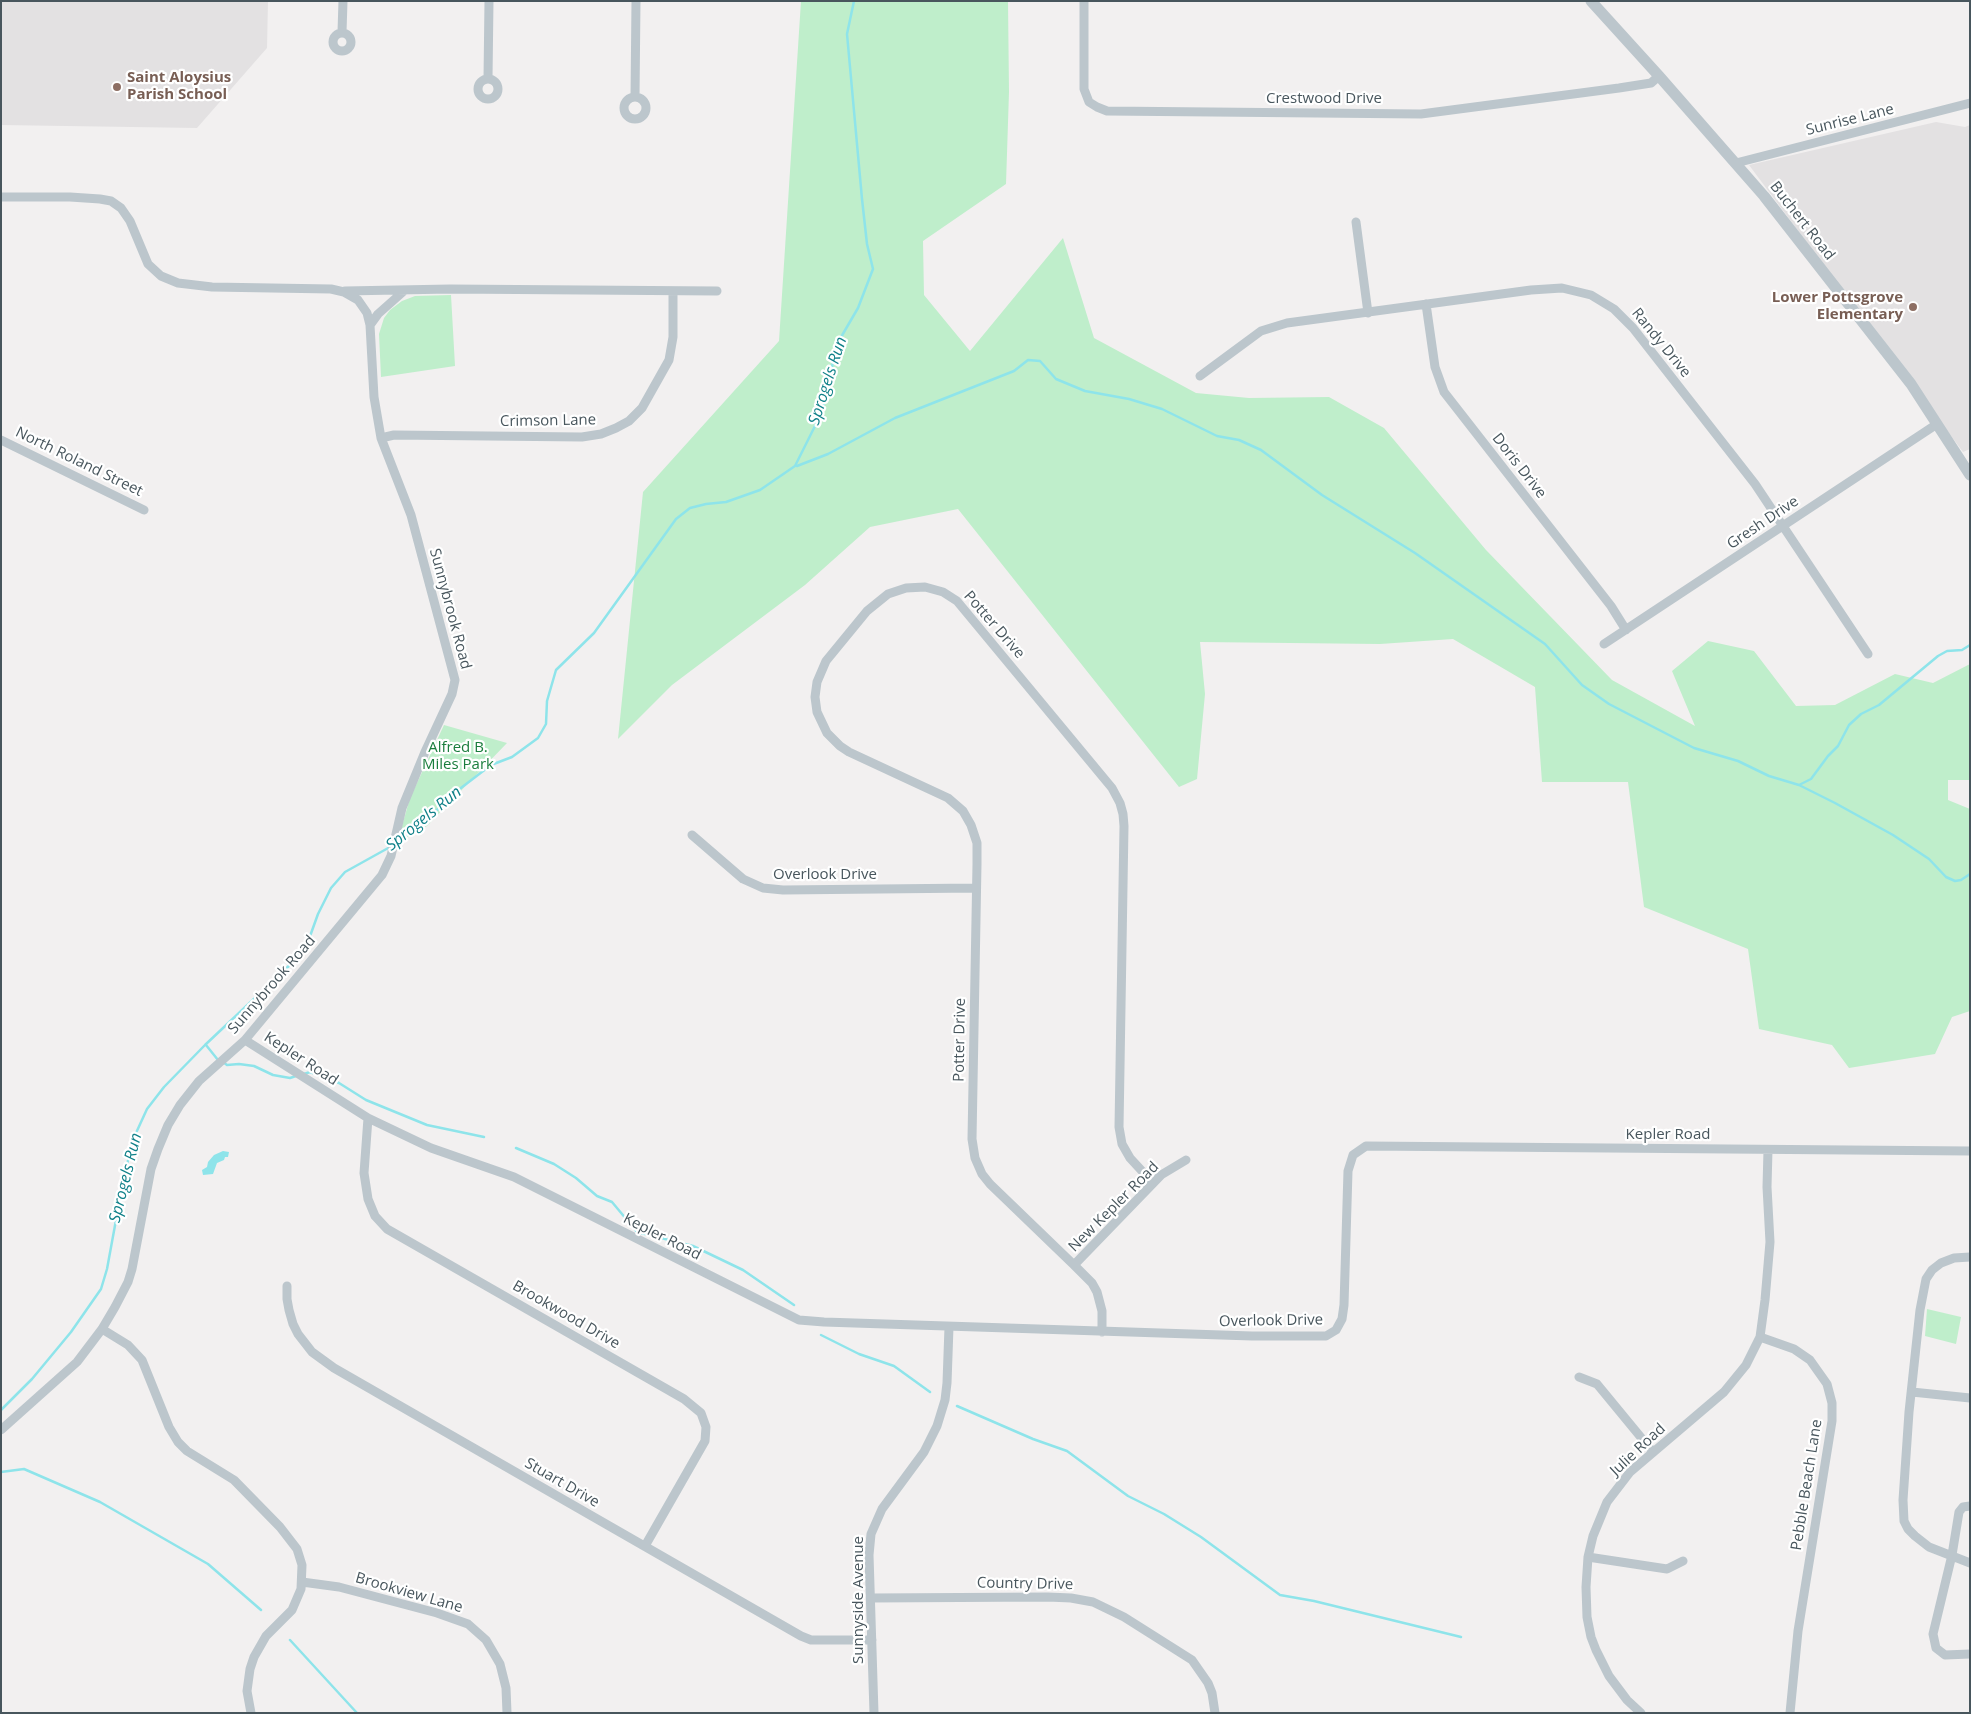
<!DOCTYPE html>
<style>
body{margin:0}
#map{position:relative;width:1971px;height:1714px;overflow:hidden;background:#f2f0f0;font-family:"Open Sans",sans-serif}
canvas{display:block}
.frame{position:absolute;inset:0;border:2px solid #48565d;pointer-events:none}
</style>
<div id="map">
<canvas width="1971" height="1714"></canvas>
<div class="frame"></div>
</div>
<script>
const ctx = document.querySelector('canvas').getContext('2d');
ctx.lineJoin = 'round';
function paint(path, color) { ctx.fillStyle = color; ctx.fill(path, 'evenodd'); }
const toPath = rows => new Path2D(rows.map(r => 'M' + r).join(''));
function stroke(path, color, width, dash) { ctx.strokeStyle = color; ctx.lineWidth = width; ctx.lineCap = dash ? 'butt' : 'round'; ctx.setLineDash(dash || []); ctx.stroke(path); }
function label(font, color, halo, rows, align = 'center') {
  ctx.font = font + ' "Open Sans",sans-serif'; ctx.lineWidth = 4.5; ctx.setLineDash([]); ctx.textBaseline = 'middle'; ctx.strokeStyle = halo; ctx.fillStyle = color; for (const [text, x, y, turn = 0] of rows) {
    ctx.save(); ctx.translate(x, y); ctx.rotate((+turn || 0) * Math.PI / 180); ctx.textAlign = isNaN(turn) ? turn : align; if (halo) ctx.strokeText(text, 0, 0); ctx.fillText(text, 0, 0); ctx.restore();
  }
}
const education = toPath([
 [1,1,268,1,267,48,197,128,1,125],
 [1936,122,1965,127,1970,125,1970,449,1963,452,1749,165]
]);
const green = toPath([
 [801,1,1008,1,1009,92,1006,184,923,241,924,295,970,351,1063,238,1094,338,1196,393,1249,398,1329,397,1384,428,1486,550,1612,680,1695,726,1672,671,1708,641,1754,651,1796,706,1835,705,1895,674,1933,683,1970,664,1970,780,1948,780,1948,800,1970,809,1970,1011,1952,1017,1935,1054,1849,1068,1832,1045,1759,1029,1748,949,1644,907,1628,782,1542,782,1535,687,1453,639,1380,644,1200,642,1205,694,1197,779,1179,787,958,509,870,527,805,585,672,685,618,739,643,492,779,341],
 [451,295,455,366,381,377,379,334,384,318,390,310,402,301,415,296],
 [444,725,507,743,427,826,397,843,410,798],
 [1927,1309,1961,1317,1956,1344,1925,1336]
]);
const water = toPath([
 [223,1151,229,1152,228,1157,225,1157,224,1160,217,1163,213,1174,203,1175,202,1170,207,1167,208,1162,214,1155]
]);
const stream = toPath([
 [797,466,828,454,895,418,1014,371,1028,360,1040,361,1056,379,1085,391,1129,399,1162,409,1217,436,1239,440,1261,450,1322,495,1415,553,1545,644,1582,685,1609,704,1694,748,1738,761,1769,776,1799,785,1835,803,1893,835,1929,859,1946,877,1955,881,1961,880,1970,874],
 [1799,785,1811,779,1828,756,1838,746,1849,725,1861,714,1879,705,1938,656,1947,651,1962,650,1970,645],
 [397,842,422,824,457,791,491,765,512,757,538,738,546,724,547,701,556,670,594,633,676,519,690,508,706,504,726,502,760,490,795,466,822,412,837,344,858,308,873,269,867,244,862,199,847,34,854,1],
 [206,1045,218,1060],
 [223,1062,227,1065,239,1064,254,1066,273,1075,290,1078,296,1076],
 [304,1074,310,1072,339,1083,366,1100,427,1125,484,1137],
 [516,1148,554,1164,576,1178,597,1196,612,1202,637,1232,693,1246,743,1270,794,1305],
 [821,1335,859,1354,894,1366,930,1392],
 [957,1406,1033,1439,1067,1451,1128,1496,1164,1514,1201,1537,1280,1595,1314,1601,1461,1637],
 [1,1410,32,1379,71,1332,101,1289,107,1269,125,1171,136,1133,147,1109,164,1087,205,1045,292,963,309,939,318,914,331,888,345,872,390,847],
 [1,1472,24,1469,100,1502,208,1564,261,1610],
 [290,1640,357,1713]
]);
const minor = toPath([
 [1084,1,1084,89,1089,102,1097,107,1107,111,1421,114,1619,88,1651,83,1659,76],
 [342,32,343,1],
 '333 42a9 9 0 1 1 18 0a9 9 0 1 1-18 0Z',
 [488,78,489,1],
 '478 89a10 10 0 1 1 20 0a10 10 0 1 1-20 0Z',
 [635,97,636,1],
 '624 108a11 11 0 1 1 22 0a11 11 0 1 1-22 0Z',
 [1736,163,1970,103],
 [1,197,70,197,100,199,111,201,121,208,130,221,148,264,161,276,178,283,212,287,331,289,344,292,358,300,367,313,370,325,374,397,381,438,411,515,455,680,452,694,425,752,402,808,391,856,382,875,245,1040,199,1081,180,1105,168,1125,158,1149,151,1169,132,1269,128,1282,115,1307,102,1329,77,1362,1,1430],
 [1356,222,1368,313],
 [345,291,450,289,717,291],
 [1426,304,1435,367,1444,392,1611,606,1626,630],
 [370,325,378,314,405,290],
 [1200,376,1261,331,1287,323,1531,290,1562,288,1591,295,1614,309,1633,328,1755,484,1868,654],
 [381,438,394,435,582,437,601,434,616,428,629,421,642,408,669,360,673,337,673,291],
 [1,440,144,510],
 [1604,644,1937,424],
 [692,835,743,879,763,888,783,890,976,888],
 [245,1040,368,1118,431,1148,514,1177,799,1320,824,1322,1252,1336,1326,1336,1336,1330,1342,1319,1344,1305,1348,1171,1353,1155,1366,1146,1970,1151],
 [368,1118,364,1173,368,1199,375,1216,387,1229,684,1399,701,1413,706,1427,705,1441,645,1546],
 [1768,1150,1767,1187,1770,1242,1765,1300,1760,1337,1794,1349,1810,1360,1827,1384,1832,1403,1832,1421,1798,1631,1790,1713],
 [1970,1257,1954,1258,1941,1263,1932,1270,1926,1279,1920,1310,1909,1412,1903,1500,1904,1521,1908,1529,1915,1536,1929,1547,1970,1563],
 [1074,1265,990,1184,982,1174,975,1158,972,1139,977,864,977,843,971,825,963,811,948,798,849,752,840,746,827,733,817,712,815,697,817,682,826,661,867,611,888,594,906,588,925,587,943,592,957,601,1112,788,1120,803,1123,814,1124,826,1119,1127,1122,1144,1130,1158,1153,1183],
 [287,1286,287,1299,289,1310,293,1324,298,1334,312,1352,334,1368,801,1636,811,1640,872,1640],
 [102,1329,128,1345,142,1360,169,1427,178,1442,187,1451,234,1480,280,1527,297,1549,302,1565,301,1589,292,1610,266,1636,254,1657,250,1669,247,1691,251,1713],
 [1102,1332,1102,1311,1097,1292,1092,1283,1074,1265,1161,1175,1186,1160],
 [1579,1377,1597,1384,1653,1452],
 [1912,1392,1970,1398],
 [1970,1506,1963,1507,1959,1512,1952,1555,1933,1634,1936,1648,1945,1655,1970,1654],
 [1588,1557,1667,1569,1683,1561],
 [302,1582,339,1587,437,1613,468,1624,486,1640,500,1664,506,1688,507,1713],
 [871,1598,1048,1597,1071,1598,1093,1602,1124,1617,1192,1660,1208,1683,1212,1693,1215,1713],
 [874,1713,869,1555,871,1534,882,1509,924,1452,937,1426,945,1400,947,1383,949,1327],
 [1641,1713,1627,1700,1609,1676,1596,1650,1591,1637,1587,1617,1586,1587,1588,1557,1593,1536,1607,1502,1630,1472,1724,1392,1746,1365,1760,1337]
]);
const tertiary = toPath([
 [1591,1,1659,76,1764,196,1911,384,1970,475]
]);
const markers = [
 [117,87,5,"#8d6e63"],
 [1913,307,5,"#8d6e63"]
];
const educationNames = [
 ["Saint Aloysius",127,78],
 ["Parish School",127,95],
 ["Lower Pottsgrove",1903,298,"right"],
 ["Elementary",1903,315,"right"]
];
const streetNames = [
 ["Crestwood Drive",1324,99],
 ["Sunrise Lane",1850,120,-14],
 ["Buchert Road",1802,221,52],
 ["Randy Drive",1661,343,51],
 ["Crimson Lane",548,421,-1],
 ["North Roland Street",79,462,26],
 ["Doris Drive",1519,466,52],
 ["Gresh Drive",1763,523,-34],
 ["Sunnybrook Road",450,609,75],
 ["Potter Drive",994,625,49],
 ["Overlook Drive",825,875],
 ["Sunnybrook Road",272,985,-49],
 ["Potter Drive",960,1040,-89],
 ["Kepler Road",301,1059,33],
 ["Kepler Road",1668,1135],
 ["New Kepler Road",1114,1207,-45],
 ["Kepler Road",662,1237,27],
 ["Brookwood Drive",566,1315,30],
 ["Overlook Drive",1271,1321,-1],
 ["Julie Road",1638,1450,-43],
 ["Stuart Drive",562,1483,30],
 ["Pebble Beach Lane",1807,1485,-81],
 ["Country Drive",1025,1584,1],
 ["Brookview Lane",409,1593,16],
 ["Sunnyside Avenue",859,1600,-90]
];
const parkNames = [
 ["Alfred B.",458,748],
 ["Miles Park",458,765]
];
const waterNames = [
 ["Sprogels Run",828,381,-72],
 ["Sprogels Run",424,819,-39],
 ["Sprogels Run",126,1178,-76]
];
paint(education, '#e3e1e2');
paint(green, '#bfeecb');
paint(water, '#8ee4ea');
stroke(stream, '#8ee4ea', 2.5);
stroke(minor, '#bcc6cc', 9);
stroke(tertiary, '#bcc6cc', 11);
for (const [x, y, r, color] of markers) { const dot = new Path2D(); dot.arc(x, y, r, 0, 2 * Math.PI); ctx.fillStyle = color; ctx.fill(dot); stroke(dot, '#fff', 2); }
label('bold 15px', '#785e54', '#fff', educationNames, 'left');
label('15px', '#48565d', '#fff', streetNames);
label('15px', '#1a7d3d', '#fff', parkNames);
label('italic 16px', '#108189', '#fff', waterNames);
</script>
